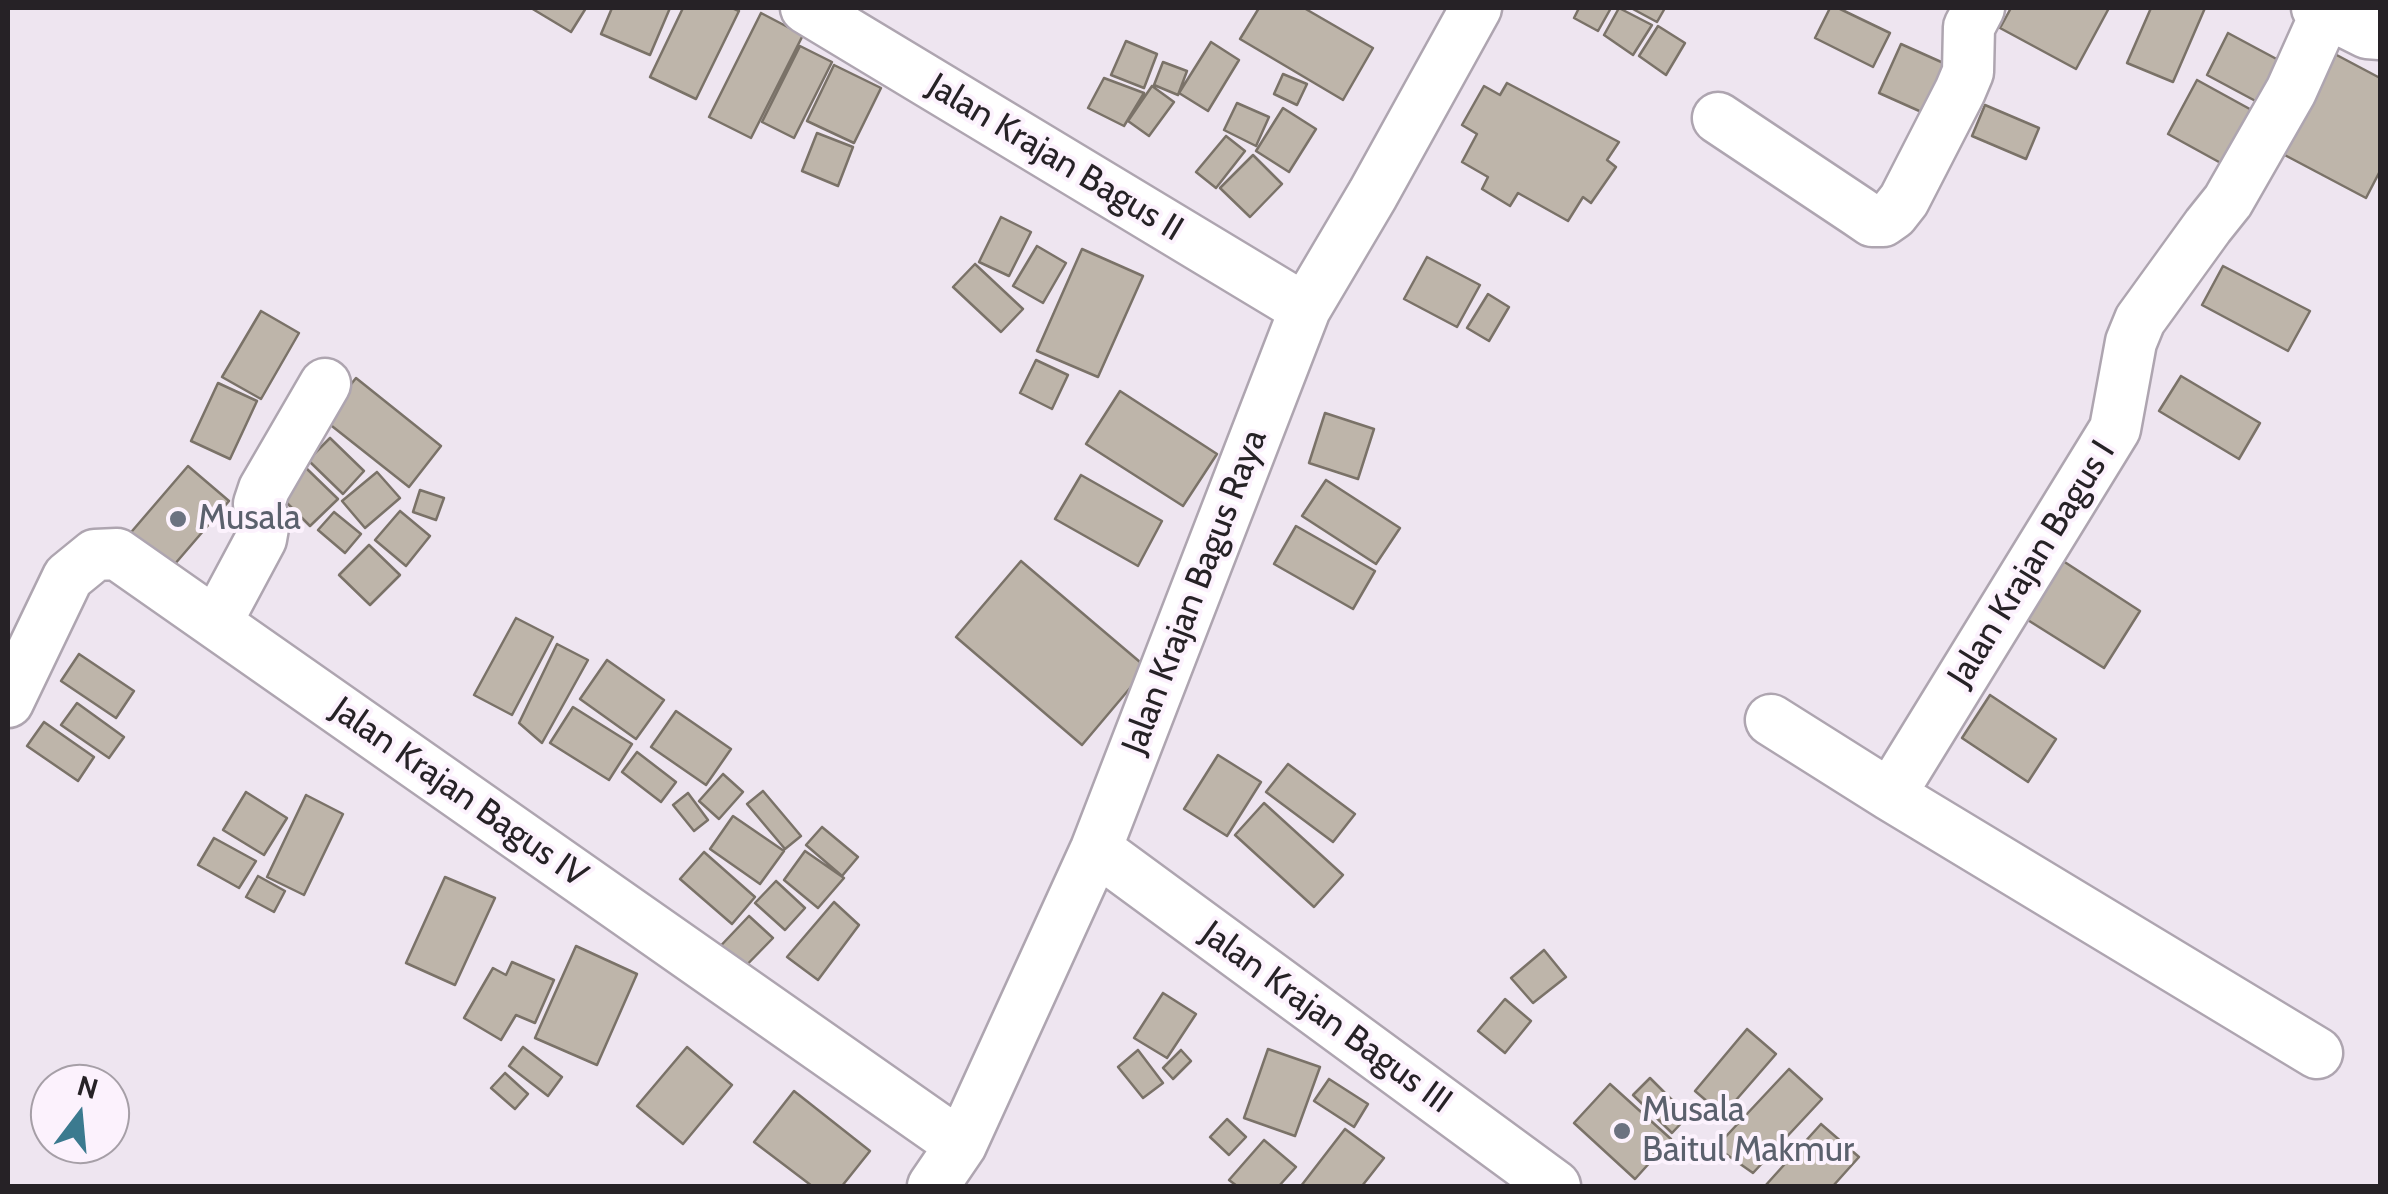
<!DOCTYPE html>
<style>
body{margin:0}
#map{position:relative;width:2388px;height:1194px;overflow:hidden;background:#eee5f0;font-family:Cabin,sans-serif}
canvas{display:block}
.frame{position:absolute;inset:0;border:10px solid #262226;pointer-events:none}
.north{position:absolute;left:30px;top:1064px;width:100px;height:100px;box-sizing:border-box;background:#fcf2fd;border:2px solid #a69fa7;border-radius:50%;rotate:16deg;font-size:28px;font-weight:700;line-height:40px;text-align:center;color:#262226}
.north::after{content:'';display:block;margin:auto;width:35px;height:45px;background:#3b7a8f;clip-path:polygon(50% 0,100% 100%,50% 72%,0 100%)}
</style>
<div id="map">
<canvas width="2388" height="1194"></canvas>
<div class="frame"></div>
<div class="north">N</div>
</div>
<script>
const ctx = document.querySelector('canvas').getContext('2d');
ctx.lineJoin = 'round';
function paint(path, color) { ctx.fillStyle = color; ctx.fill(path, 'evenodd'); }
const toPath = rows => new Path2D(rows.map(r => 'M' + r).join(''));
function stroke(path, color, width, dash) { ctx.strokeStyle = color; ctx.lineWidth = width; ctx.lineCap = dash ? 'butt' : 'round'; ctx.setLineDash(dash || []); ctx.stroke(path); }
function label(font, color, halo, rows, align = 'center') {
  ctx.font = font + ' Cabin,sans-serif'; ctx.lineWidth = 8; ctx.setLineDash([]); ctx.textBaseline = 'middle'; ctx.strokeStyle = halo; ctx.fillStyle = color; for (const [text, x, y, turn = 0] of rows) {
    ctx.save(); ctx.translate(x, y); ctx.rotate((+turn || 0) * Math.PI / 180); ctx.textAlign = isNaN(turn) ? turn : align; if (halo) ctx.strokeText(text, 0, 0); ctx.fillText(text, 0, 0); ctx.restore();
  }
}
const building = toPath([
 [531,8,586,8,571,32,531,8],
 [612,8,670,8,650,55,601,34,612,8],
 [683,8,732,8,739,11,696,99,650,77,683,8],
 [1259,8,1304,8,1373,48,1343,100,1240,39,1259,8],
 [1579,8,1611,8,1598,31,1574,18,1579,8],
 [1619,8,1652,25,1633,55,1604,35,1619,8],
 [1631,8,1665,8,1657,22,1631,8],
 [1830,8,1838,8,1890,33,1873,67,1815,38,1830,8],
 [2011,8,2109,8,2076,69,2000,28,2011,8],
 [2151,8,2205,8,2173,82,2127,63,2151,8],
 [761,13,803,35,751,138,709,117,761,13],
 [1658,26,1685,43,1666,75,1639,56,1658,26],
 [2228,33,2284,63,2263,105,2207,75,2228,33],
 [1126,41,1157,54,1144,88,1111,75,1126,41],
 [1211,42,1239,60,1208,111,1179,93,1211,42],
 [1901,44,1948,65,1926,114,1879,93,1901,44],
 [800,46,832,62,794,138,762,122,800,46],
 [2331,52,2380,78,2380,171,2366,198,2279,152,2331,52],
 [1163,62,1187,71,1178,95,1154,85,1163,62],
 [834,65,881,88,854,143,807,121,834,65],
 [1283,74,1307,84,1297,105,1274,94,1283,74],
 [1104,78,1144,93,1124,126,1088,108,1104,78],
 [2197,80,2257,113,2228,167,2168,134,2197,80],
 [1507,83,1619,142,1607,160,1616,167,1591,203,1583,197,1568,221,1518,193,1510,206,1482,189,1488,177,1462,162,1477,134,1462,125,1484,86,1500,95,1507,83],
 [1152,86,1174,102,1149,136,1128,121,1152,86],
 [1237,103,1269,117,1256,146,1224,130,1237,103],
 [1985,105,2039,128,2026,159,1972,136,1985,105],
 [1283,108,1316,129,1289,172,1256,151,1283,108],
 [817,133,853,147,838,186,802,171,817,133],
 [1226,136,1245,151,1216,188,1196,172,1226,136],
 [1253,155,1282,184,1250,217,1220,188,1253,155],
 [1001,217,1031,232,1009,276,979,262,1001,217],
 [1037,246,1066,263,1043,303,1013,286,1037,246],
 [1082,249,1143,276,1098,377,1037,351,1082,249],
 [1427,257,1480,285,1457,327,1404,299,1427,257],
 [975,264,1023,309,1001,332,953,287,975,264],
 [2223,266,2310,311,2288,351,2202,305,2223,266],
 [1488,294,1509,307,1489,341,1467,328,1488,294],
 [261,311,299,333,261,399,222,377,261,311],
 [1036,360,1068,375,1052,409,1020,393,1036,360],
 [2181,376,2260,423,2239,459,2159,411,2181,376],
 [356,378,441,446,409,487,323,419,356,378],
 [218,383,257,401,230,459,191,441,218,383],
 [1120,391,1217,454,1183,506,1086,444,1120,391],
 [1325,413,1374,429,1358,479,1309,463,1325,413],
 [330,438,364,471,343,494,308,460,330,438],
 [188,466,229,501,168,572,127,537,188,466],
 [305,467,338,499,310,526,278,494,305,467],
 [377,472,400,498,365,528,342,501,377,472],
 [1081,475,1162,521,1138,566,1055,519,1081,475],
 [1326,480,1400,528,1376,564,1302,516,1326,480],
 [420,490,444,498,436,520,413,512,420,490],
 [400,511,430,536,406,566,375,540,400,511],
 [334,512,361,534,345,553,318,530,334,512],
 [1296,526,1375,571,1353,609,1274,564,1296,526],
 [369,545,400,575,370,605,339,575,369,545],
 [2060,559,2140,611,2104,668,2023,617,2060,559],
 [1021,561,1147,668,1082,745,956,637,1021,561],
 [516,618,553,637,512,715,474,695,516,618],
 [557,644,588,660,542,743,519,723,557,644],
 [79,654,134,691,116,718,61,681,79,654],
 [607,660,664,700,636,739,580,699,607,660],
 [1990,695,2056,739,2028,782,1962,738,1990,695],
 [77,703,124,737,109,758,61,725,77,703],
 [573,707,632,744,609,780,550,743,573,707],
 [676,711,731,749,706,785,651,747,676,711],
 [44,722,94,757,78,781,27,746,44,722],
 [637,752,676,782,661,802,622,772,637,752],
 [1218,755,1261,782,1227,836,1184,809,1218,755],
 [1288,764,1355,814,1333,842,1266,792,1288,764],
 [723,774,743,792,719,819,699,801,723,774],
 [763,791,801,836,785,849,747,804,763,791],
 [246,792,287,818,264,855,223,830,246,792],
 [688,793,708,820,694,831,673,805,688,793],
 [306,795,343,814,304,895,267,877,306,795],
 [1264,803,1343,875,1314,907,1235,835,1264,803],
 [733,816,784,851,760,884,710,849,733,816],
 [822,827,858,857,842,876,806,845,822,827],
 [214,838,256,861,239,888,198,865,214,838],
 [805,851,844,878,818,908,784,880,805,851],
 [704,852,755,897,732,924,680,879,704,852],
 [258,876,285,891,274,912,246,897,258,876],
 [445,877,495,898,455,985,406,963,445,877],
 [776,881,805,908,785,930,755,903,776,881],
 [834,902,859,925,818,980,787,957,834,902],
 [749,916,773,938,734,978,711,956,749,916],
 [576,946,637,974,597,1065,535,1038,576,946],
 [1544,950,1566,977,1533,1003,1511,978,1544,950],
 [512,962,554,980,535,1023,516,1015,501,1040,464,1018,493,968,506,975,512,962],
 [1163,993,1196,1014,1167,1058,1134,1038,1163,993],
 [1505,999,1531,1021,1505,1053,1478,1031,1505,999],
 [1747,1029,1776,1054,1723,1115,1695,1091,1747,1029],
 [523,1047,562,1077,548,1096,509,1066,523,1047],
 [687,1047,732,1085,683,1144,637,1106,687,1047],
 [1268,1049,1320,1067,1295,1136,1244,1118,1268,1049],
 [1138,1050,1163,1083,1143,1098,1118,1067,1138,1050],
 [1181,1050,1191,1061,1173,1079,1163,1068,1181,1050],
 [1789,1069,1822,1099,1753,1173,1716,1147,1789,1069],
 [505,1073,528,1094,515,1109,491,1088,505,1073],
 [1650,1078,1688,1116,1672,1133,1633,1095,1650,1078],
 [1329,1079,1368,1104,1354,1127,1314,1101,1329,1079],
 [1610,1084,1671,1139,1635,1179,1574,1123,1610,1084],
 [794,1091,870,1151,842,1186,812,1186,754,1142,794,1091],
 [1227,1119,1246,1137,1229,1155,1210,1137,1227,1119],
 [1821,1124,1859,1157,1833,1186,1765,1186,1821,1124],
 [1345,1129,1384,1158,1362,1186,1301,1186,1345,1129],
 [1264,1140,1296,1167,1279,1186,1237,1186,1229,1180,1264,1140]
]);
const minor = toPath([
 [806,8,1305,309],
 [2317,8,2367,33,2380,34],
 [1718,118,1859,212,1872,221,1883,221,1893,214,1904,200,1960,91,1968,72,1969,27,1979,8],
 [216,623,261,539,264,522,259,504,264,489,325,384],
 [8,702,68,577,95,555,117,554,961,1145],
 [1771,720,1890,795,2317,1053],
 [1890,795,2115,429,2131,342,2140,320,2208,226,2228,201,2291,91,2326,13],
 [1096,849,1555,1186],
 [933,1186,961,1145,1096,849,1305,309,1373,194,1476,8]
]);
const markers = [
 [178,519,10,"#6b7280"],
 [1622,1131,10,"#6b7280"]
];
const streetNames = [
 ["Jalan Krajan Bagus II",1055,158,31],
 ["Jalan Krajan Bagus I",2032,564,-58],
 ["Jalan Krajan Bagus Raya",1195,592,-69],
 ["Jalan Krajan Bagus IV",459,793,35],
 ["Jalan Krajan Bagus III",1326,1018,36]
];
const worshipNames = [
 ["Musala",198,519],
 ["Musala",1642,1111],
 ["Baitul Makmur",1642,1151]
];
paint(building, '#beb5aa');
stroke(building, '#7a7268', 2.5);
stroke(minor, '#aea5b0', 55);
stroke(minor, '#fff', 50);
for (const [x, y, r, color] of markers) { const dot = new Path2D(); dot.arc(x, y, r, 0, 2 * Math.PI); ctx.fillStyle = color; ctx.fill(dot); stroke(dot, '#fcf2fd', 4); }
label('35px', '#262226', '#fcf2fd', streetNames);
label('35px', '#5b616d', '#fcf2fd', worshipNames, 'left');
</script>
